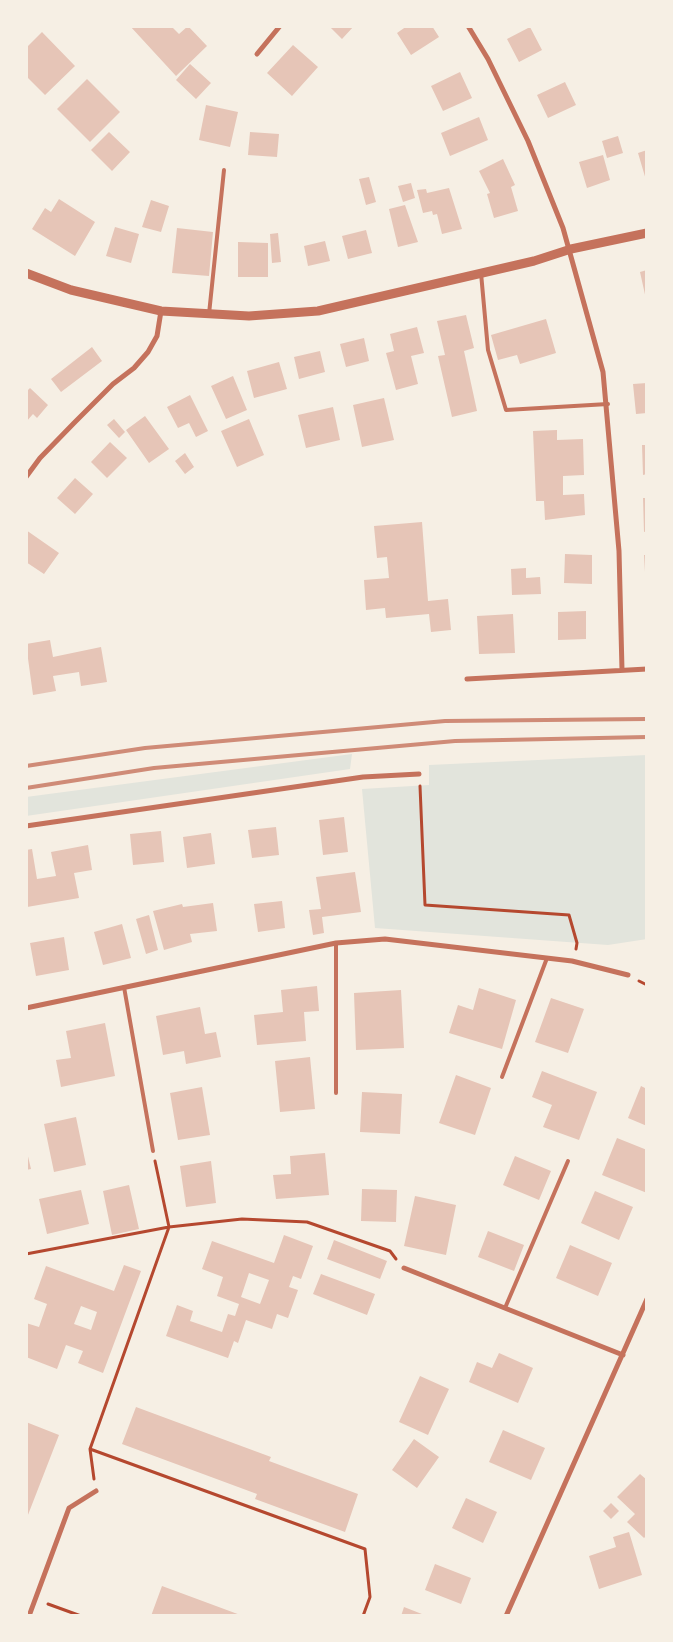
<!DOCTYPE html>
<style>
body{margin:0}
#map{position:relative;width:673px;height:1642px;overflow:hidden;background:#f6efe4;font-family:Signika,sans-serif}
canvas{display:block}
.frame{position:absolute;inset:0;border:28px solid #f6efe4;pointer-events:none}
</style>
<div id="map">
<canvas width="673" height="1642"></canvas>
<div class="frame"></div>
</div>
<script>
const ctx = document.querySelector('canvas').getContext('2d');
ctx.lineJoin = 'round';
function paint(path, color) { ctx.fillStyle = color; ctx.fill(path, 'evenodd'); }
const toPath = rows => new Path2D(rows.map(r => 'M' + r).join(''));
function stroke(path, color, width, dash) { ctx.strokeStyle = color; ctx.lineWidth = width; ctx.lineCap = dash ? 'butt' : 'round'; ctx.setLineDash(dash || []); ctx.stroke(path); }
const green = toPath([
 [352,754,350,769,26,816,26,797],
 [647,755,647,939,608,945,375,928,362,789,429,785,429,765]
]);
const building = toPath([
 [130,26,171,26,179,34,188,26,207,46,176,76],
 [329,26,354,26,342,39],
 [407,26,432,26,439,37,411,55,397,33],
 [530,27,542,50,519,62,507,39],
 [42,32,75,66,45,95,26,76,26,48],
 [293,45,318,67,292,96,267,73],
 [190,64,211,83,196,99,176,80],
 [460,72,472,98,443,111,431,86],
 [87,79,120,112,90,142,57,109],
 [565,82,576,105,548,118,537,95],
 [206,105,238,112,230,147,199,140],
 [479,117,488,140,450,156,441,133],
 [109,132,130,152,112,171,91,150],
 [250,132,279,134,277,157,248,155],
 [618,136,623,153,607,158,602,141],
 [647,150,647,180,646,180,638,153],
 [603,155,610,180,587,188,579,162],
 [503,159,515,185,511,187,518,211,494,218,487,194,490,193,479,171],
 [369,177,376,202,366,205,359,179],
 [411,183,415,198,403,202,398,186],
 [449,188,462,229,442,234,437,214,433,215,432,211,423,213,417,190,426,189,427,193],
 [59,199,95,222,75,256,32,229,45,208,51,212],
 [151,200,169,206,161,232,142,227],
 [405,205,418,242,398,247,389,209],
 [115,227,139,234,131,263,106,256],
 [177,228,213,232,209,276,172,273],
 [366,230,372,253,348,259,342,236],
 [278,233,281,262,272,263,270,234],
 [325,241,330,261,308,266,304,246],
 [238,242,268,243,268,277,238,277],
 [647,270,647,299,646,299,640,272],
 [466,315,474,348,464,351,477,411,452,417,438,356,445,355,437,321],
 [546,319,556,353,520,364,517,355,498,360,491,335],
 [417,327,424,353,411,356,418,384,396,390,386,353,394,351,390,334],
 [364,338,369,361,346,367,340,344],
 [92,347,102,361,61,392,51,379],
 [320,351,325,372,299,379,294,357],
 [279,362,287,389,254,398,247,371],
 [233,376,247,410,226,419,211,386],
 [647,383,647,413,636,414,633,384],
 [30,388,48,405,37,418,33,414,26,422,26,392],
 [190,395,208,431,196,437,189,423,178,428,167,407],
 [384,398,394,440,362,447,353,405],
 [333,407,340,440,306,448,298,415],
 [145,416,169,449,149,463,126,430],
 [114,419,125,432,119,438,107,425],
 [249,419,264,455,237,467,221,431],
 [557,430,557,440,583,439,584,475,563,476,563,495,584,494,585,515,545,520,544,501,536,501,533,431],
 [110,442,127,458,107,478,91,462],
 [642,445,647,445,647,474,643,475],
 [185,453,194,467,185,474,175,461],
 [75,478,93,494,75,514,57,498],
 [643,498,647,498,647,531,644,532],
 [422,522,428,601,448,599,451,630,431,632,429,614,386,618,385,608,366,610,364,580,389,578,387,557,377,558,374,526],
 [26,530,59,553,44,574,26,562],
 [565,554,592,555,592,584,564,583],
 [644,555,647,555,647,572,645,572],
 [526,568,526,578,540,577,541,594,512,595,511,569],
 [586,611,586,639,558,640,558,612],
 [513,614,515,653,479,654,477,616],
 [50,640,53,657,101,647,107,682,81,686,79,672,53,676,56,691,33,695,26,644],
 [344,817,348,852,323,855,319,820],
 [276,827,279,855,252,858,248,830],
 [161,831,164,862,133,865,130,834],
 [211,833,215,864,187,868,183,837],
 [88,845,92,870,74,873,79,898,27,907,26,850,32,849,37,879,56,876,51,852],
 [355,872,361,912,322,917,324,933,313,935,309,910,321,909,316,877],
 [282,901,285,928,258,932,254,904],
 [213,903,217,931,190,934,192,942,164,950,153,911,182,904,183,907],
 [149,915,158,950,146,954,136,919],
 [122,924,131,958,103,965,94,932],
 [64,937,69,970,36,976,30,943],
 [317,986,319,1011,304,1012,306,1041,257,1045,254,1015,283,1012,281,990],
 [479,988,516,1000,502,1049,449,1033,458,1005,473,1010],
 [401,990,404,1048,356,1050,354,993],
 [551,998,584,1009,568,1053,535,1042],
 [200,1007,205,1034,216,1032,221,1057,186,1064,184,1051,163,1055,156,1016],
 [105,1023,115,1076,61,1087,56,1060,71,1058,66,1031],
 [310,1057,315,1109,280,1112,275,1061],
 [542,1071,597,1092,579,1140,543,1127,552,1105,532,1097],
 [456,1075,491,1088,475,1135,439,1123],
 [641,1086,647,1089,647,1126,628,1118],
 [202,1087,210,1135,178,1140,170,1093],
 [362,1092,402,1094,400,1134,360,1132],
 [76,1117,86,1165,54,1172,44,1124],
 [617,1138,647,1150,647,1193,602,1175],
 [26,1148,31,1169,26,1170],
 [325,1153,329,1195,276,1199,273,1175,291,1174,290,1156],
 [515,1156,551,1171,539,1200,503,1185],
 [211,1161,216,1203,186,1207,180,1166],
 [129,1185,139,1229,112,1235,103,1191],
 [362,1189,397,1190,396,1222,361,1221],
 [81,1190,89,1224,47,1234,39,1199],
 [595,1191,633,1207,619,1240,581,1223],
 [415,1196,456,1205,446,1255,404,1246],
 [488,1231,524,1245,514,1271,478,1257],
 [284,1235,313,1246,301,1279,293,1276,289,1287,298,1290,288,1318,277,1314,272,1329,246,1320,238,1343,234,1341,228,1358,166,1336,177,1305,193,1311,190,1321,222,1332,228,1314,235,1316,239,1304,217,1296,223,1277,202,1269,212,1241,274,1263],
 [249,1273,269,1280,260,1304,241,1297],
 [334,1240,387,1261,380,1279,327,1259],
 [570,1245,612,1263,598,1296,556,1278],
 [124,1265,141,1271,103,1373,78,1363,83,1351,66,1345,57,1369,26,1357,26,1323,39,1327,47,1304,34,1299,46,1266,114,1291],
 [81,1306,97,1312,91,1330,74,1324],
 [321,1274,375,1294,367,1315,313,1294],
 [499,1353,533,1368,518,1403,469,1382,477,1362,492,1368],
 [420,1376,449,1389,428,1435,399,1422],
 [136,1407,271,1457,269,1461,358,1494,345,1532,255,1499,257,1494,122,1444],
 [26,1422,59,1435,26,1520],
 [503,1430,545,1448,531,1480,489,1462],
 [414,1439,439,1457,417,1488,392,1470],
 [640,1474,647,1480,647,1535,644,1538,627,1522,635,1514,617,1497],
 [466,1498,497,1512,483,1543,452,1528],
 [611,1503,619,1511,611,1519,603,1511],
 [629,1532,642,1575,599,1589,589,1556,616,1547,613,1537],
 [435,1564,471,1578,461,1604,425,1590],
 [162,1586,243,1616,151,1616],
 [404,1607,427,1616,401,1616]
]);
const path = toPath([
 [420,786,425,905,569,915,577,943,576,949],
 [639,981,647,985],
 [26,1254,169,1227,242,1219,307,1222,390,1251,396,1259],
 [90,1449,365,1549,370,1597,363,1616],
 [94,1479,90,1449,169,1227,155,1161],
 [48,1604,81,1616]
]);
const service = toPath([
 [481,273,488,350,506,410,608,404],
 [209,314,224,170],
 [124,987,153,1151],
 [502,1077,547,958],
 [336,1093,336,943],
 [505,1308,568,1161]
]);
const minor = toPath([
 [468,26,488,59,528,141,563,228,603,372,619,551,622,670],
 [257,54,280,26],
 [26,477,40,458,74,423,113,384,134,368,148,352,157,336,161,311],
 [467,679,647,669],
 [26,826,363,777,419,774],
 [26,1008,336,943,385,939,572,961,628,975],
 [404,1268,623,1355],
 [29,1616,69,1508,96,1491],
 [506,1616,647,1299]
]);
const tertiary = toPath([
 [26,273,71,290,161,311,249,316,318,311,534,261,571,249,647,233]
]);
const rail = toPath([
 [26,766,145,748,445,721,647,719],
 [26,788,154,768,455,741,647,737]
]);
paint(green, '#e2e4dc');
paint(building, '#e6c5b7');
stroke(path, '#b5482f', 3);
stroke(service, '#c5725c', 4);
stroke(minor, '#c5725c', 5);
stroke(tertiary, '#c5725c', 9);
stroke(rail, '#cf8b77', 4);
</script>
